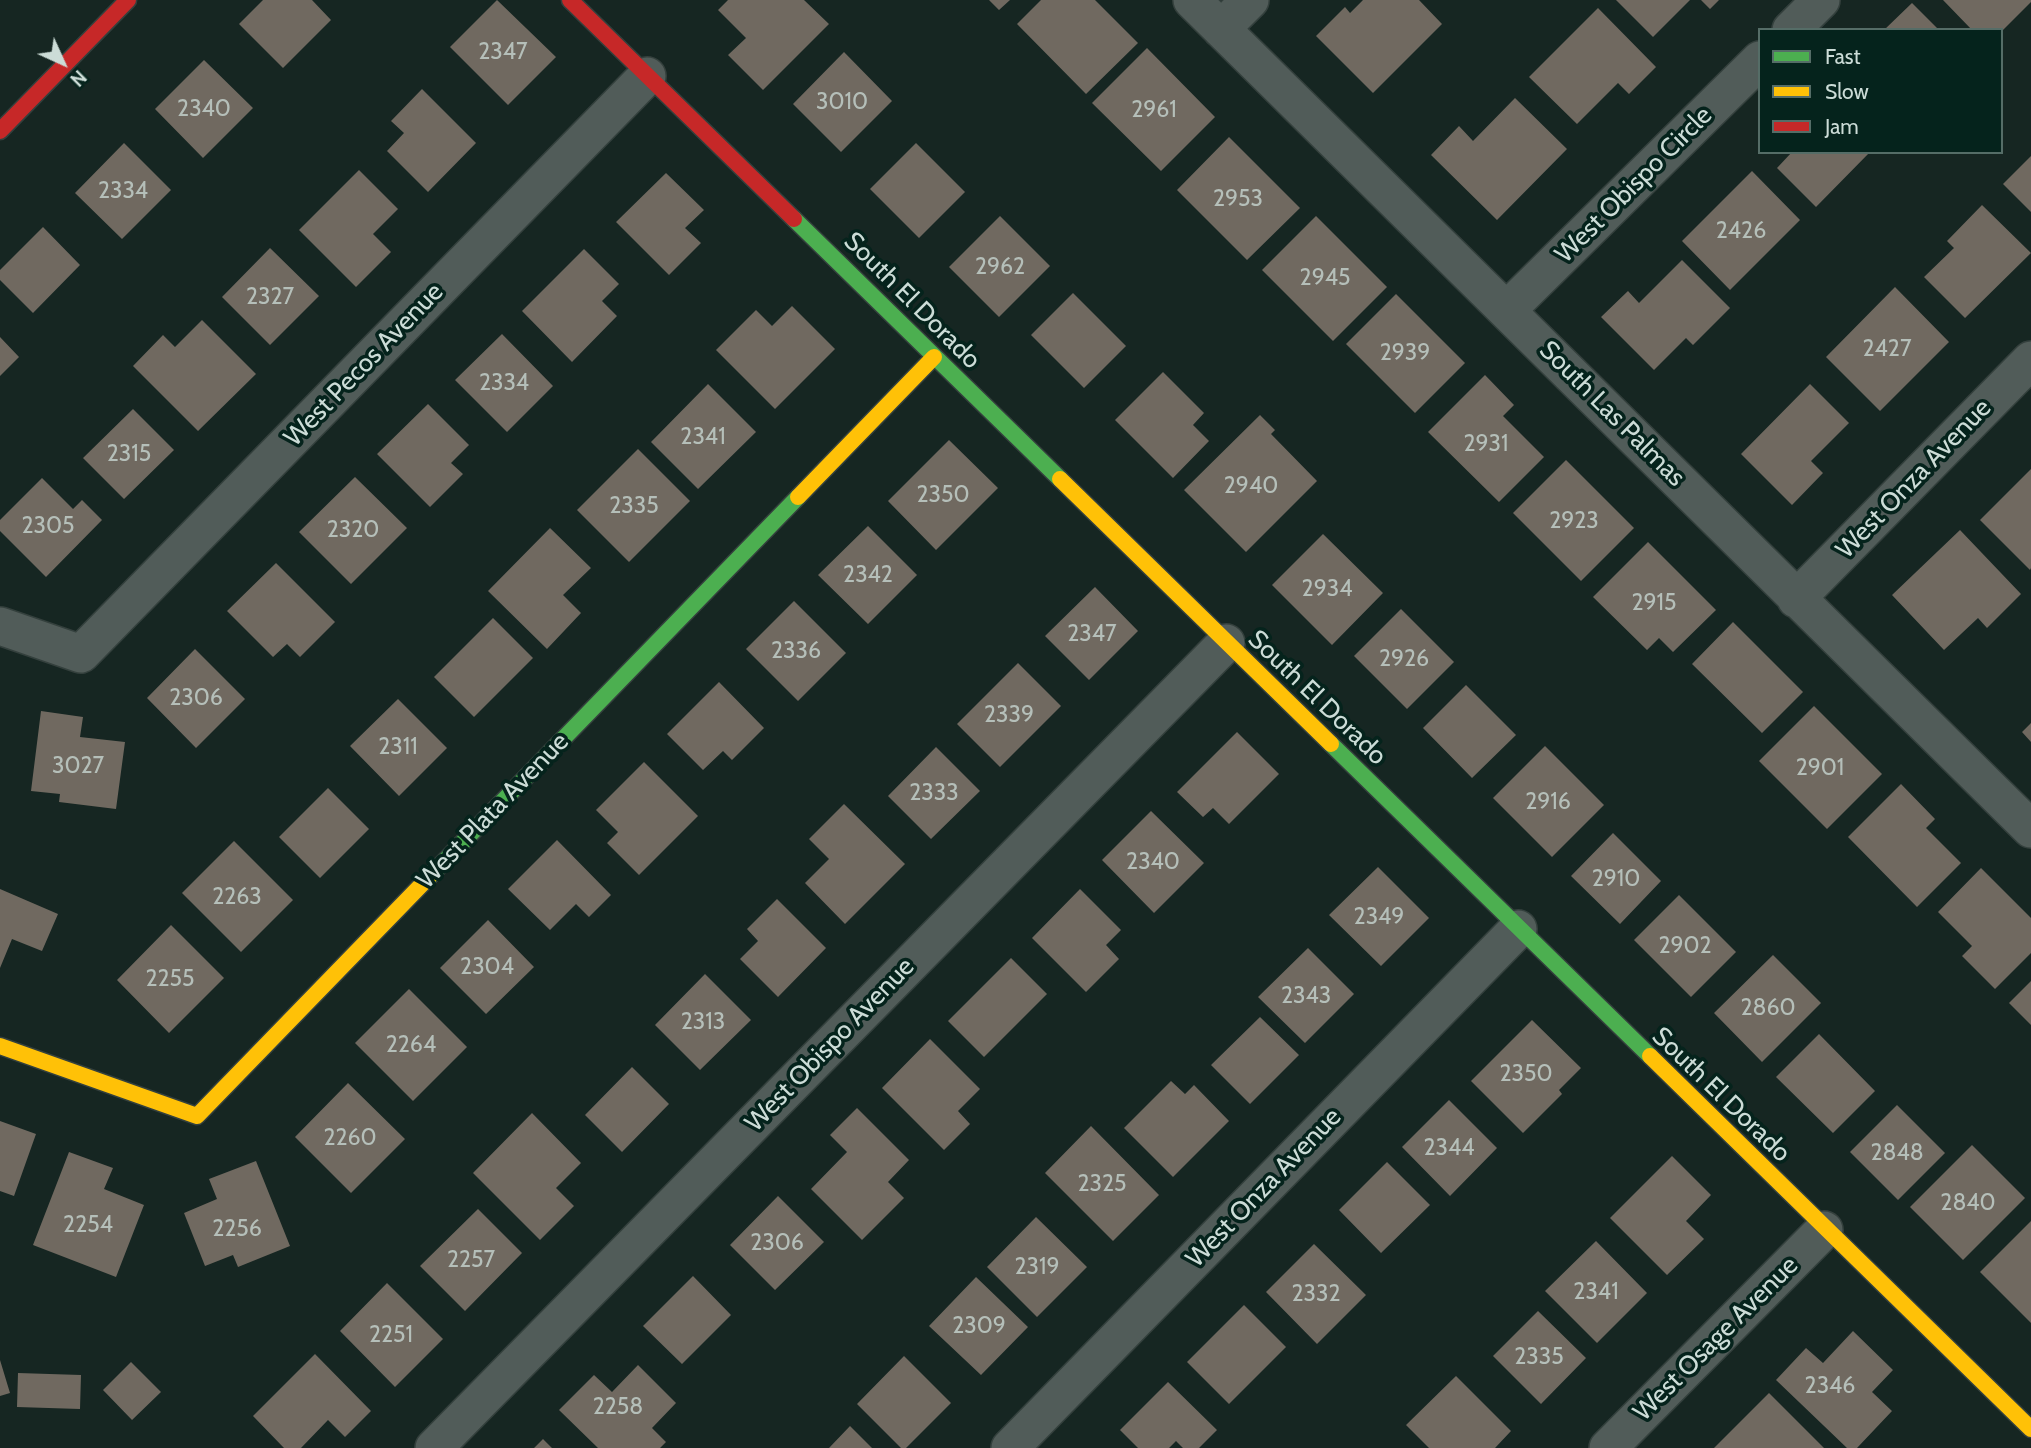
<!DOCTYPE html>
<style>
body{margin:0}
#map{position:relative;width:2031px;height:1448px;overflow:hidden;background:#162622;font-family:Cabin,sans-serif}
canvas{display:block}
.legend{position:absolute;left:1758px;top:28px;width:245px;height:126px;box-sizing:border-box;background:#05231c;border:2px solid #556d67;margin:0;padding:9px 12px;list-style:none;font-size:21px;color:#ccdcd7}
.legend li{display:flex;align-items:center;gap:14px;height:35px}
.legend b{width:35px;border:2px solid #556d67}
.north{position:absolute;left:28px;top:28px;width:70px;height:70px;-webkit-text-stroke:5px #05231c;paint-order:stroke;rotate:135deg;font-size:19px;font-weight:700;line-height:28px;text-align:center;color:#ccdcd7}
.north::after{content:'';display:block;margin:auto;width:24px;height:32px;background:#ccdcd7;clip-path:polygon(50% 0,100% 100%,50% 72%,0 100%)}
</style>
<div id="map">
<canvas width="2031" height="1448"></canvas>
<ul class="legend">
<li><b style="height:9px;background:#4caf50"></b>Fast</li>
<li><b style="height:9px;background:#ffc107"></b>Slow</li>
<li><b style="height:9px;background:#c62828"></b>Jam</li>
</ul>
<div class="north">N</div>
</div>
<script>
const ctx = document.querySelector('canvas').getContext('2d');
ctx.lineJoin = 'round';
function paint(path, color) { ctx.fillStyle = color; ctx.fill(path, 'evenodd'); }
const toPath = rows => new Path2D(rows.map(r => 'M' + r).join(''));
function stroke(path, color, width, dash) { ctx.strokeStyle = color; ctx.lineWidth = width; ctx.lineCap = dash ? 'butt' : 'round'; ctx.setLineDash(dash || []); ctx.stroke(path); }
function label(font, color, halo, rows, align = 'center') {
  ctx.font = font + ' Cabin,sans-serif'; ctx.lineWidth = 7; ctx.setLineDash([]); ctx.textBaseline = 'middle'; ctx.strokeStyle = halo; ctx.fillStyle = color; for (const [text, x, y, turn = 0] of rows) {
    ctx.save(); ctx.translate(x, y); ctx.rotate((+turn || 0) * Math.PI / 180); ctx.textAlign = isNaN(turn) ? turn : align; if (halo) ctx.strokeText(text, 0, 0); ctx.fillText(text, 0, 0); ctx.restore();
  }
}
const building = toPath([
 [263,0,312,0,331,20,283,68,239,24],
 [497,0,556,57,508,105,450,47],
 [728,0,804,0,829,24,763,90,728,55,746,38,718,10],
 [989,0,1010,0,999,10],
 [1041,0,1095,0,1138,43,1086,94,1017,24],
 [1363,0,1419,0,1442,24,1373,93,1316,36,1345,7,1350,13],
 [1616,0,1690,0,1653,37],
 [1701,0,1719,0,1710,9],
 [1943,0,2031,0,2031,2,2001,32,1972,30],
 [1912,3,1939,30,1884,30],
 [1598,8,1656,67,1629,94,1618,83,1577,124,1529,77],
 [1147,48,1215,117,1161,171,1092,103],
 [844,52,892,101,841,152,793,104],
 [204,60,253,108,203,158,155,109],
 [422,89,476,143,428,192,387,151,404,133,391,121],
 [1515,98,1567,149,1497,220,1431,155,1459,126,1473,141],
 [1229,137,1300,208,1247,260,1177,190],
 [124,143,171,190,122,239,75,193],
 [916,143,965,192,919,238,870,189],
 [1792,152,1870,152,1816,207,1777,168],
 [2031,156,2031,212,2003,184],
 [359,170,398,209,373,234,391,252,356,287,299,230],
 [1752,171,1800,220,1730,290,1682,241],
 [666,173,704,210,685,228,701,243,669,275,616,222],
 [1982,205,2031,253,1965,318,1924,277,1954,248,1947,241],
 [1000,216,1050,266,999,317,949,267],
 [1316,216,1387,287,1333,341,1262,270],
 [43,227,80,265,33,313,0,280,0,270],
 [270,248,319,296,270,345,222,297],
 [584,249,619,284,602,301,617,316,572,362,522,311],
 [1682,260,1730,308,1693,345,1686,338,1654,370,1601,317,1628,291,1639,303],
 [1895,287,1949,342,1880,411,1826,357],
 [1073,293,1126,346,1084,388,1031,335],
 [1396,294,1465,363,1415,413,1346,344],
 [792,306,835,349,775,409,716,350,756,310,772,326],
 [202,320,256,374,198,431,133,366,163,335,175,347],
 [502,334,553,386,507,432,455,380],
 [0,337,19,357,0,376],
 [1163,372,1204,413,1193,425,1209,441,1173,478,1115,420],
 [1485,375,1514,405,1503,416,1544,457,1499,502,1428,432],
 [708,384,756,432,698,489,651,442],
 [1810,384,1849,423,1811,461,1823,473,1792,505,1741,454],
 [428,404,469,445,451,463,463,474,430,507,377,454],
 [133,409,174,450,124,499,83,458],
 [1260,415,1275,430,1271,434,1317,481,1246,552,1184,490],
 [949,440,998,488,936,550,888,501],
 [638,449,690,501,629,562,577,510],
 [1566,460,1634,528,1581,581,1513,513],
 [2031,469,2031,568,2030,570,1980,520],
 [355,477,407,528,351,584,299,532],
 [42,478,73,509,82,500,102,520,46,577,0,531,0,520],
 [868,526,917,575,868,624,818,575],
 [550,528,591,568,563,595,581,613,547,649,488,591],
 [1960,530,2021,594,1987,628,1978,618,1944,650,1892,595],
 [1323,534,1383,593,1332,645,1272,585],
 [1648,542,1716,610,1673,652,1659,638,1647,650,1593,597],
 [276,563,335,622,300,657,287,644,273,657,227,611],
 [1095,587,1138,631,1089,680,1045,636],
 [794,601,846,653,798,701,746,649],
 [1401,609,1454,662,1407,709,1354,656],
 [493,618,533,658,474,717,434,677],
 [1733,622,1803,692,1762,733,1692,664],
 [195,649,245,699,196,748,147,698],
 [1018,663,1061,706,1000,767,957,724],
 [719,682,764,728,732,760,723,751,703,770,667,734],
 [1466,685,1516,735,1472,778,1423,728],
 [398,699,447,748,399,796,350,746],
 [1814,706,1882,774,1827,829,1759,761],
 [41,711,83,717,80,737,125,742,116,809,59,802,60,794,31,791],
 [2031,723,2031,742,2022,732],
 [1237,732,1279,774,1229,824,1213,808,1203,817,1177,792],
 [1545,746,1604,805,1552,857,1493,798],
 [936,747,980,791,931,839,888,796],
 [644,762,698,816,639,875,607,843,618,832,596,810],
 [1901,784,1935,819,1926,828,1961,863,1917,907,1848,837],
 [328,788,369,829,320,878,279,837],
 [844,804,905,864,845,924,805,883,829,859,809,839],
 [1151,811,1204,863,1154,913,1102,860],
 [1613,833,1661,881,1620,924,1571,876],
 [557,840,611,895,589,917,576,904,550,930,508,889],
 [234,841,293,900,241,952,182,893],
 [1378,867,1429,918,1381,966,1329,915],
 [1981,868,2031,918,2031,953,1995,989,1962,956,1972,946,1938,912],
 [0,889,58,914,42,951,12,939,0,968],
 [1080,889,1121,930,1106,945,1119,959,1086,992,1032,938],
 [1679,895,1736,952,1691,997,1634,940],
 [777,899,826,948,778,997,740,959,758,941,747,929],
 [488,920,534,967,486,1014,440,968],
 [171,925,224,978,169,1033,117,980],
 [1308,948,1354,994,1305,1043,1258,997],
 [1773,955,1821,1003,1762,1062,1714,1013],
 [1011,958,1047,994,984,1057,948,1021],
 [705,974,751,1020,700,1070,655,1025],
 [2031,981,2031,1025,2009,1003],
 [409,989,467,1047,413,1101,355,1043],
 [1260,1017,1299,1055,1250,1104,1211,1065],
 [1532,1020,1581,1068,1559,1090,1562,1094,1523,1133,1471,1081],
 [1819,1034,1875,1091,1833,1133,1776,1077],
 [930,1039,980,1089,958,1111,970,1124,944,1150,882,1088],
 [632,1067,669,1104,622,1152,585,1115],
 [1171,1081,1185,1094,1194,1085,1229,1121,1173,1177,1124,1128],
 [348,1083,405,1139,351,1193,295,1137],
 [1449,1100,1497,1148,1450,1196,1402,1147],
 [1897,1105,1945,1153,1898,1200,1850,1152],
 [857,1108,909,1160,888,1182,904,1198,862,1240,811,1189,847,1152,830,1135],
 [532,1113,581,1163,556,1188,574,1206,540,1240,473,1173],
 [0,1121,36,1134,14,1196,0,1191],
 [1091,1126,1159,1195,1113,1241,1045,1173],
 [1972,1145,2025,1198,1963,1260,1910,1207],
 [69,1152,113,1168,104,1189,144,1205,116,1277,33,1245],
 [1672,1156,1711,1195,1686,1221,1704,1239,1667,1275,1610,1218],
 [256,1161,290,1246,238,1267,233,1255,205,1266,184,1213,217,1199,209,1179],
 [1387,1162,1430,1205,1381,1253,1339,1210],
 [778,1196,824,1242,775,1290,730,1245],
 [478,1209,522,1253,465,1311,420,1266],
 [1036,1217,1087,1267,1037,1317,987,1267],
 [2031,1221,2031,1323,1980,1272],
 [1596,1241,1647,1293,1597,1343,1545,1291],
 [1314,1244,1366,1295,1317,1344,1266,1292],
 [693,1276,731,1315,682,1364,643,1326],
 [976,1277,1028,1327,981,1375,929,1326],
 [387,1283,443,1339,395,1387,340,1331],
 [1244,1305,1286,1347,1229,1404,1187,1362],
 [1538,1311,1586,1358,1541,1404,1493,1356],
 [1853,1331,1893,1370,1872,1392,1892,1411,1857,1448,1847,1448,1776,1380,1806,1348,1823,1363],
 [315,1354,371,1411,345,1437,328,1420,301,1448,284,1448,253,1416],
 [904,1356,951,1403,906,1448,901,1448,857,1404],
 [0,1360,10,1393,0,1396],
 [131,1362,161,1392,132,1420,103,1390],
 [638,1365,676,1403,652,1428,666,1442,660,1448,598,1448,559,1410,594,1375,612,1392],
 [18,1373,81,1375,80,1409,17,1407],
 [1456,1376,1511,1431,1495,1448,1429,1448,1406,1425],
 [1168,1382,1217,1430,1199,1448,1183,1448,1176,1441,1169,1448,1138,1448,1120,1430],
 [1769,1393,1824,1448,1714,1448],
 [850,1426,872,1448,829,1448],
 [543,1439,552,1448,534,1448]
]);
const street = toPath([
 [1192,0,2031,829],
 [1221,29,1250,0],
 [1791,30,1821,0],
 [1507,310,1760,60],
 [1796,599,2031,360],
 [0,626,81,654,647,76],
 [434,1448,1226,643],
 [1010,1448,1518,929],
 [1608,1448,1824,1230]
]);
const fast = toPath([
 [794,219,1060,479],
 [1331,744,1650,1056],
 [429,877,798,497]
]);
const slow = toPath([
 [1060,479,1331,744],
 [798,497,934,357],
 [0,1046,197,1116,429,877],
 [1650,1056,2031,1429]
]);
const jam = toPath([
 [570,0,794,219],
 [0,131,128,0]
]);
const numberNames = [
 ["2347",503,52],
 ["3010",842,102],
 ["2340",204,109],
 ["2961",1154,110],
 ["2334",123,191],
 ["2953",1238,199],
 ["2426",1741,231],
 ["2962",1000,267],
 ["2945",1325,278],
 ["2327",270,297],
 ["2427",1887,349],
 ["2939",1405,353],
 ["2334",504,383],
 ["2341",703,437],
 ["2931",1486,444],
 ["2315",129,454],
 ["2940",1251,486],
 ["2350",943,495],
 ["2335",634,506],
 ["2923",1574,521],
 ["2305",48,526],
 ["2320",353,530],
 ["2342",868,575],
 ["2934",1327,589],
 ["2915",1654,603],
 ["2347",1092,634],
 ["2336",796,651],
 ["2926",1404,659],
 ["2306",196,698],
 ["2339",1009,715],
 ["2311",398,747],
 ["3027",78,766],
 ["2901",1820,768],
 ["2333",934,793],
 ["2916",1548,802],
 ["2340",1153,862],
 ["2910",1616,879],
 ["2263",237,897],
 ["2349",1379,917],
 ["2902",1685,946],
 ["2304",487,967],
 ["2255",170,979],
 ["2343",1306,996],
 ["2860",1768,1008],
 ["2313",703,1022],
 ["2264",411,1045],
 ["2350",1526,1074],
 ["2260",350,1138],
 ["2344",1449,1148],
 ["2848",1897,1153],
 ["2325",1102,1184],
 ["2840",1968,1203],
 ["2254",88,1225],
 ["2256",237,1229],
 ["2306",777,1243],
 ["2257",471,1260],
 ["2319",1037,1267],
 ["2341",1596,1292],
 ["2332",1316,1294],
 ["2309",979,1326],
 ["2251",391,1335],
 ["2335",1539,1357],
 ["2346",1830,1386],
 ["2258",618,1407]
];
const streetNames = [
 ["West Obispo Circle",1634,185,-45],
 ["South El Dorado",912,301,45],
 ["West Pecos Avenue",364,365,-46],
 ["South Las Palmas",1612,414,45],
 ["West Onza Avenue",1914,479,-46],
 ["South El Dorado",1317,698,44],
 ["West Plata Avenue",493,811,-46],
 ["West Obispo Avenue",830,1045,-46],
 ["South El Dorado",1721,1095,44],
 ["West Onza Avenue",1264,1188,-46],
 ["West Osage Avenue",1716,1339,-45]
];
paint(building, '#706960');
stroke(street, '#34403d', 40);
stroke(fast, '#34403d', 19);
stroke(slow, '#34403d', 19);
stroke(jam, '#34403d', 19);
stroke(street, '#515c59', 37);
stroke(fast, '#4caf50', 16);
stroke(slow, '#ffc107', 16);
stroke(jam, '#c62828', 16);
label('23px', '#b5bfb9', null, numberNames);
label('26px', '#ccdcd7', '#05231c', streetNames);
</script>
